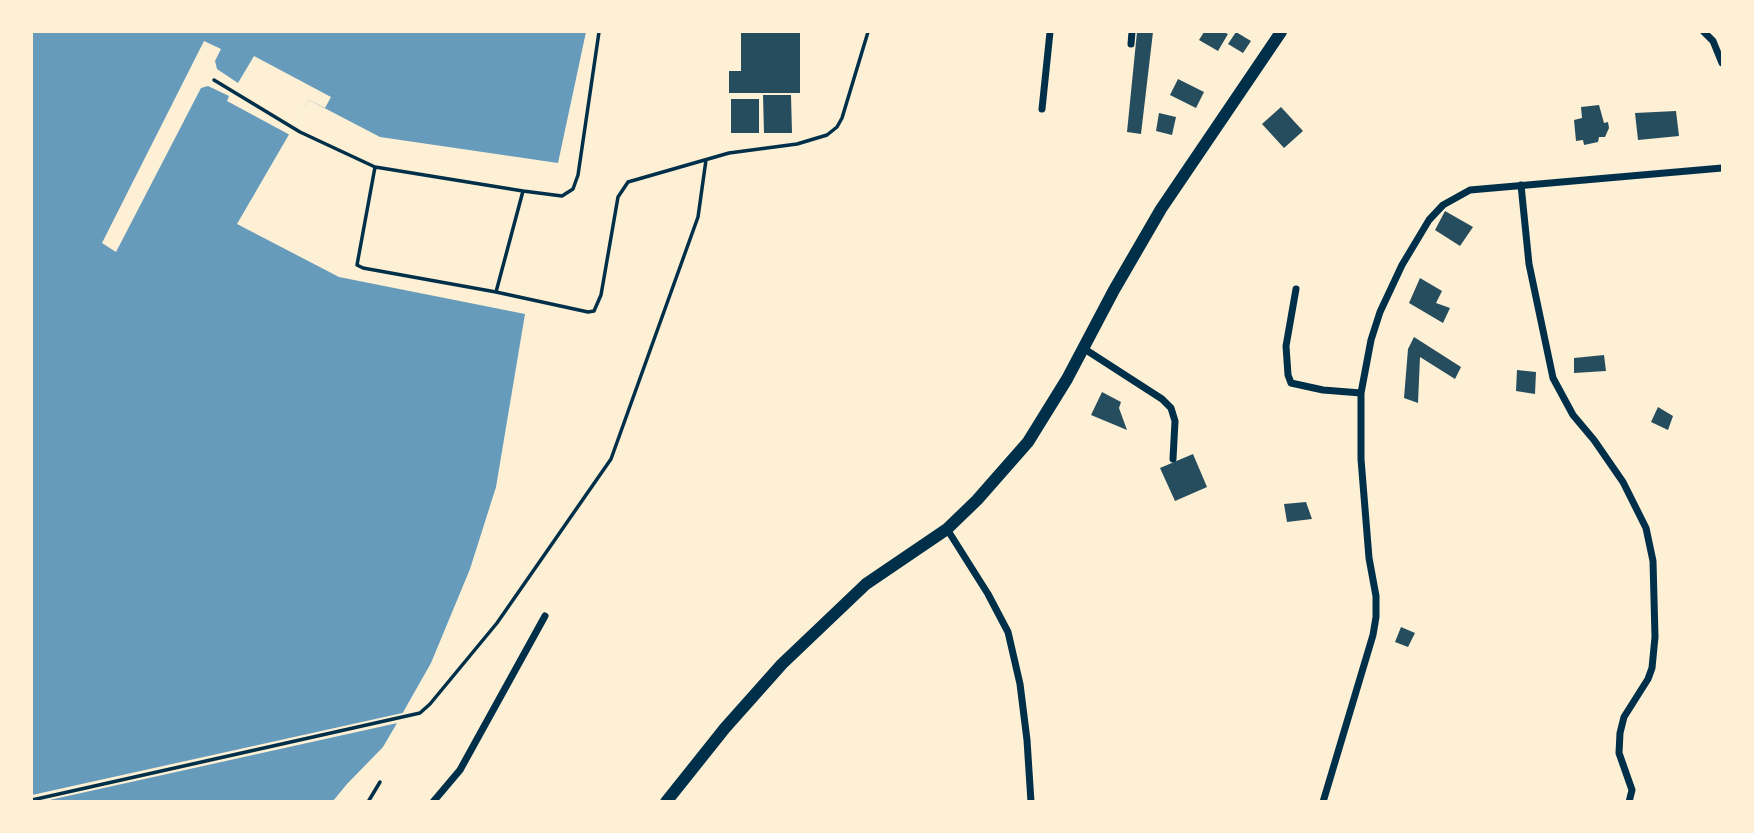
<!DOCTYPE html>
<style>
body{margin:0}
#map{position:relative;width:1754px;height:833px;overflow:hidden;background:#fdf0d5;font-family:Overpass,sans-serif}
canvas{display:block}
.frame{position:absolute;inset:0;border:33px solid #fdf0d5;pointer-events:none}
</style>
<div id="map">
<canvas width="1754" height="833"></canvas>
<div class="frame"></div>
</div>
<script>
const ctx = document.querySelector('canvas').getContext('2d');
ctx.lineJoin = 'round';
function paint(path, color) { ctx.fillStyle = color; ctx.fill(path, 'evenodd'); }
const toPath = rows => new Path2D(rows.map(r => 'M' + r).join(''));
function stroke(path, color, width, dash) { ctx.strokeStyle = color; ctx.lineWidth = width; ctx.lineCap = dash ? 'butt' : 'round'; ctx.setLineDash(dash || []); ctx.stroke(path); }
const water = toPath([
 [32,32,586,32,558,163,380,137,309,100,237,224,339,277,525,314,496,487,470,569,431,663,397,723,383,747,347,784,333,801,32,801]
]);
const pier = toPath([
 [204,41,221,49,215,61,217,69,238,83,254,56,331,97,325,108,309,100,290,135,227,101,229,96,208,86,201,88,116,252,102,243],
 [407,712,402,722,45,801,32,801,32,795]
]);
const building = toPath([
 [741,32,800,32,800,93,729,93,729,71,741,71],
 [1137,32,1153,32,1141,134,1127,132],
 [1204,32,1223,32,1228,34,1218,51,1199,40],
 [1236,32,1251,41,1243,53,1228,44],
 [1178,79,1204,92,1196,108,1170,95],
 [763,95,791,95,792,133,764,133],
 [731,99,759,99,759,133,731,133],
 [1599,105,1604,123,1608,122,1609,128,1605,137,1599,137,1598,142,1584,145,1583,140,1576,141,1574,120,1582,118,1581,107],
 [1281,107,1303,131,1284,148,1262,124],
 [1676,111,1679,136,1638,140,1635,113],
 [1159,113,1176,117,1172,135,1156,131],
 [1445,211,1473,227,1460,246,1435,230],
 [1420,278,1442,291,1436,303,1450,308,1443,323,1409,303],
 [1414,337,1461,367,1455,379,1420,357,1418,403,1404,398,1408,349],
 [1604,355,1606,371,1574,373,1574,358],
 [1517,370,1536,372,1535,394,1516,391],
 [1102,392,1121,402,1119,408,1127,430,1091,415],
 [1658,407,1673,416,1668,430,1651,422],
 [1193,454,1207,487,1175,501,1160,468],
 [1306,502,1312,519,1287,522,1284,504],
 [1401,627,1415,633,1408,647,1395,642]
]);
const service = toPath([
 [214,80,300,132,375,167,523,191,496,292],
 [375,167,357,265,363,268,496,292,588,312,594,311,601,295,618,197,628,182,729,153,797,144,827,135,837,127,842,118,868,32],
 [523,191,562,196,573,189,578,175,599,32],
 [32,800,420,713,430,704,497,623,611,459,698,217,706,160],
 [368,802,380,782]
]);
const minor = toPath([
 [1704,32,1713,41,1722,63],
 [1131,44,1132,32],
 [1042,109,1050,32],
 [1521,185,1529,264,1553,378,1573,415,1594,440,1623,482,1646,528,1653,561,1655,637,1652,668,1648,679,1624,717,1620,733,1619,753,1632,790,1629,802],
 [1296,289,1286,346,1288,375,1291,383,1323,390,1361,393],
 [1083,348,1162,399,1171,408,1175,421,1173,459],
 [947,529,988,594,1008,632,1020,684,1027,740,1031,802],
 [433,802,460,770,545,616],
 [1323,802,1373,635,1376,617,1376,596,1369,558,1361,459,1361,393,1371,340,1380,312,1402,265,1429,220,1443,205,1470,190,1722,168]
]);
const trunk = toPath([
 [666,802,725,728,782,664,866,584,947,529,977,500,1028,442,1067,379,1114,290,1161,209,1281,32]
]);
paint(water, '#669bbc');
paint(pier, '#fdf0d5');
paint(building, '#264d5e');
stroke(service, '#003049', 3.5);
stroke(minor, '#003049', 7);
stroke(trunk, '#003049', 12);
</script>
